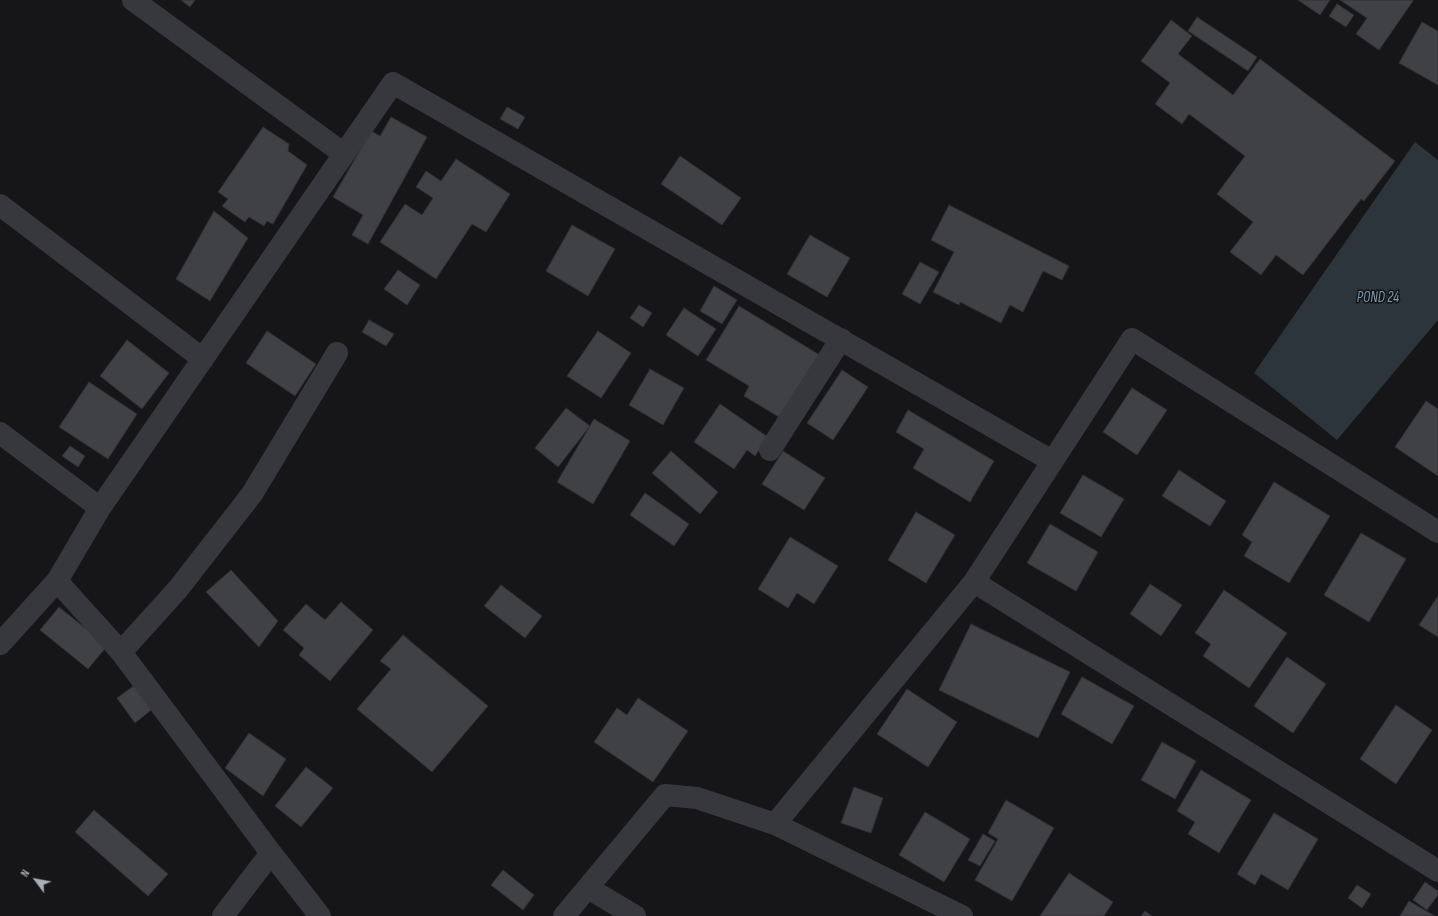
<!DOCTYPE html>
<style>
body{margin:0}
#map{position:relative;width:1438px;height:916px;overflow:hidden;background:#161618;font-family:"Sofia Sans Condensed",sans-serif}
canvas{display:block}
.north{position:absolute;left:16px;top:860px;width:40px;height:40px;-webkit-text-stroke:3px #111113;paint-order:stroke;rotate:302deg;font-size:11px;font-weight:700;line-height:16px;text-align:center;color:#a8adb8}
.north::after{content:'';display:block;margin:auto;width:14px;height:18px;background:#a8adb8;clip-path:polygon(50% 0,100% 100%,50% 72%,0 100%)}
</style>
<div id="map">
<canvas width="1438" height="916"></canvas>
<div class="north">N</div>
</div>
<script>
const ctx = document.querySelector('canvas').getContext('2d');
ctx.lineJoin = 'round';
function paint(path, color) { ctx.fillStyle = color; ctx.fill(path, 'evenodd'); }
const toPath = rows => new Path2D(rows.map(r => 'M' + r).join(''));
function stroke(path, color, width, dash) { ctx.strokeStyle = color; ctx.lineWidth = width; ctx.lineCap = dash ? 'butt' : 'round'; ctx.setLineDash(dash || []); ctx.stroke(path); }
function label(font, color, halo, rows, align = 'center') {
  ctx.font = font + ' "Sofia Sans Condensed",sans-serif'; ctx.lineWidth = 3; ctx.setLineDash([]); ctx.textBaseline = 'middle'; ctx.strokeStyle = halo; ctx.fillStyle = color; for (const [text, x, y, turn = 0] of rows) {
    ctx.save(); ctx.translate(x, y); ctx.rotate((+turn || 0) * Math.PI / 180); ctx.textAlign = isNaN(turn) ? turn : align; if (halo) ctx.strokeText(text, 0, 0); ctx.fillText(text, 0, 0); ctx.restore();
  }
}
const water = toPath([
 [1415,142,1438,160,1438,320,1337,440,1254,373]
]);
const building = toPath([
 [181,0,195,0,190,7,181,0],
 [1298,0,1330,0,1320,15,1298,0],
 [1340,0,1412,0,1413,1,1379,50,1356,34,1367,18,1340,0],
 [1337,4,1354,15,1346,27,1329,16,1337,4],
 [1197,17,1257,57,1248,71,1188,31,1197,17],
 [1171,20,1192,36,1178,54,1233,95,1260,59,1395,161,1364,201,1361,199,1303,275,1276,255,1261,275,1230,252,1253,222,1217,194,1245,156,1189,114,1182,124,1155,104,1170,83,1141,61,1171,20],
 [1422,22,1438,31,1438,85,1399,63,1422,22],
 [507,107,525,117,518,129,500,119,507,107],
 [391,117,427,137,368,244,352,235,363,215,333,197,371,131,380,136,391,117],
 [263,127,289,144,288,151,307,165,273,224,267,221,264,226,249,217,245,222,222,206,228,199,218,192,263,127],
 [680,156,741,198,722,225,661,184,680,156],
 [456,159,510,194,486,232,472,224,436,279,380,242,405,204,422,215,433,198,416,187,426,171,441,181,456,159],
 [949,205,1069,266,1062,280,1043,271,1023,312,1010,305,1001,323,960,302,959,305,933,292,954,252,931,240,949,205],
 [214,211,248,238,210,301,176,279,214,211],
 [572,225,615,249,588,296,546,271,572,225],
 [810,235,850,258,827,297,787,274,810,235],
 [920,262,939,272,920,304,902,294,920,262],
 [398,270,420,285,407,305,384,289,398,270],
 [714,286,737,300,722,324,700,311,714,286],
 [639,305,652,313,643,327,630,318,639,305],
 [739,306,823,357,784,420,744,396,749,386,706,360,739,306],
 [684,308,716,329,698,356,666,335,684,308],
 [369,320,394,334,386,346,362,332,369,320],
 [267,331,316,364,295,396,246,363,267,331],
 [598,331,631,353,601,398,567,376,598,331],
 [127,340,169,373,142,409,100,376,127,340],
 [650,369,684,388,663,425,629,405,650,369],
 [842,370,868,387,833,440,807,423,842,370],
 [89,382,137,414,108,459,59,427,89,382],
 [1132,388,1167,410,1137,455,1103,432,1132,388],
 [1426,401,1438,409,1438,476,1395,447,1426,401],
 [720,404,768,437,755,456,747,450,734,469,694,442,720,404],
 [566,408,590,426,558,467,535,448,566,408],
 [908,410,994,461,970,502,913,468,924,449,896,432,908,410],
 [594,419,630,441,593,504,557,482,594,419],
 [70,446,85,456,78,467,62,456,70,446],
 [671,451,718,492,700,514,652,473,671,451],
 [783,451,825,478,804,510,762,484,783,451],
 [1179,470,1226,501,1210,526,1162,496,1179,470],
 [1083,475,1124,499,1101,537,1060,513,1083,475],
 [1274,482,1330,516,1289,583,1244,556,1252,542,1242,535,1274,482],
 [645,493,689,524,674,546,630,515,645,493],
 [916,512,955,535,926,583,888,560,916,512],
 [1050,524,1098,552,1076,591,1027,563,1050,524],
 [1361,533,1406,559,1369,622,1324,595,1361,533],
 [790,537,838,566,814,604,797,593,788,608,758,589,790,537],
 [231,570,278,621,259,647,206,592,231,570],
 [1150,584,1182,605,1161,636,1130,614,1150,584],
 [501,585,542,616,525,638,484,606,501,585],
 [1224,590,1287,633,1249,688,1203,656,1211,644,1195,633,1224,590],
 [1438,596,1438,637,1419,625,1438,596],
 [341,602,373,630,330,681,299,655,304,648,283,630,306,604,325,620,341,602],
 [59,607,107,646,88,669,40,630,59,607],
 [971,624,1070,672,1038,738,939,690,971,624],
 [403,635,488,706,432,772,357,709,391,669,380,661,403,635],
 [1287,657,1326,684,1293,733,1254,706,1287,657],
 [1082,677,1134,706,1112,744,1061,714,1082,677],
 [139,682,156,706,135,723,117,698,139,682],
 [907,689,957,722,928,767,877,734,907,689],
 [638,698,688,731,653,782,594,742,617,708,627,715,638,698],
 [1396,705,1432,730,1396,784,1360,759,1396,705],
 [249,733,286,759,263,796,225,768,249,733],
 [1162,742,1196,761,1175,799,1141,780,1162,742],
 [306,767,333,788,301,827,275,806,306,767],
 [1201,770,1251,800,1219,853,1188,834,1195,822,1177,811,1201,770],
 [854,787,883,798,871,833,841,823,854,787],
 [1006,800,1054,828,1012,901,975,880,998,839,988,833,1006,800],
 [94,810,168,874,148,896,75,832,94,810],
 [925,812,970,839,944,882,899,855,925,812],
 [1274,813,1318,839,1288,890,1261,874,1255,885,1237,874,1274,813],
 [983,834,995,841,980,866,968,860,983,834],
 [503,870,534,895,523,910,491,885,503,870],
 [1069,873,1113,902,1104,916,1040,916,1069,873],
 [1425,882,1438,891,1438,895,1427,910,1413,900,1425,882],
 [1357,885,1371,894,1362,908,1348,898,1357,885],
 [1409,901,1435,916,1400,916,1409,901],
 [1145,911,1152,916,1141,916,1145,911]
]);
const minor = toPath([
 [133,0,344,154],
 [0,205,203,359],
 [0,433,100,508,393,83,1052,461],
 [770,450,841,339],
 [57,581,121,652,271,853,223,916],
 [974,582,1438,871],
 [0,644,57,581,100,508],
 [121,652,178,589,252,494,337,353],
 [271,853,320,916],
 [588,888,635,916],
 [564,916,665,795,697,798,775,824],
 [962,916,775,824,974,582,1132,339,1438,532]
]);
const waterNames = [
 ["POND 24",1378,298]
];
paint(water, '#2c353c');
paint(building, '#404145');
stroke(building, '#303034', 1);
stroke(minor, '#37383d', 22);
label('italic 15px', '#7f9bb3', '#111113', waterNames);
</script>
